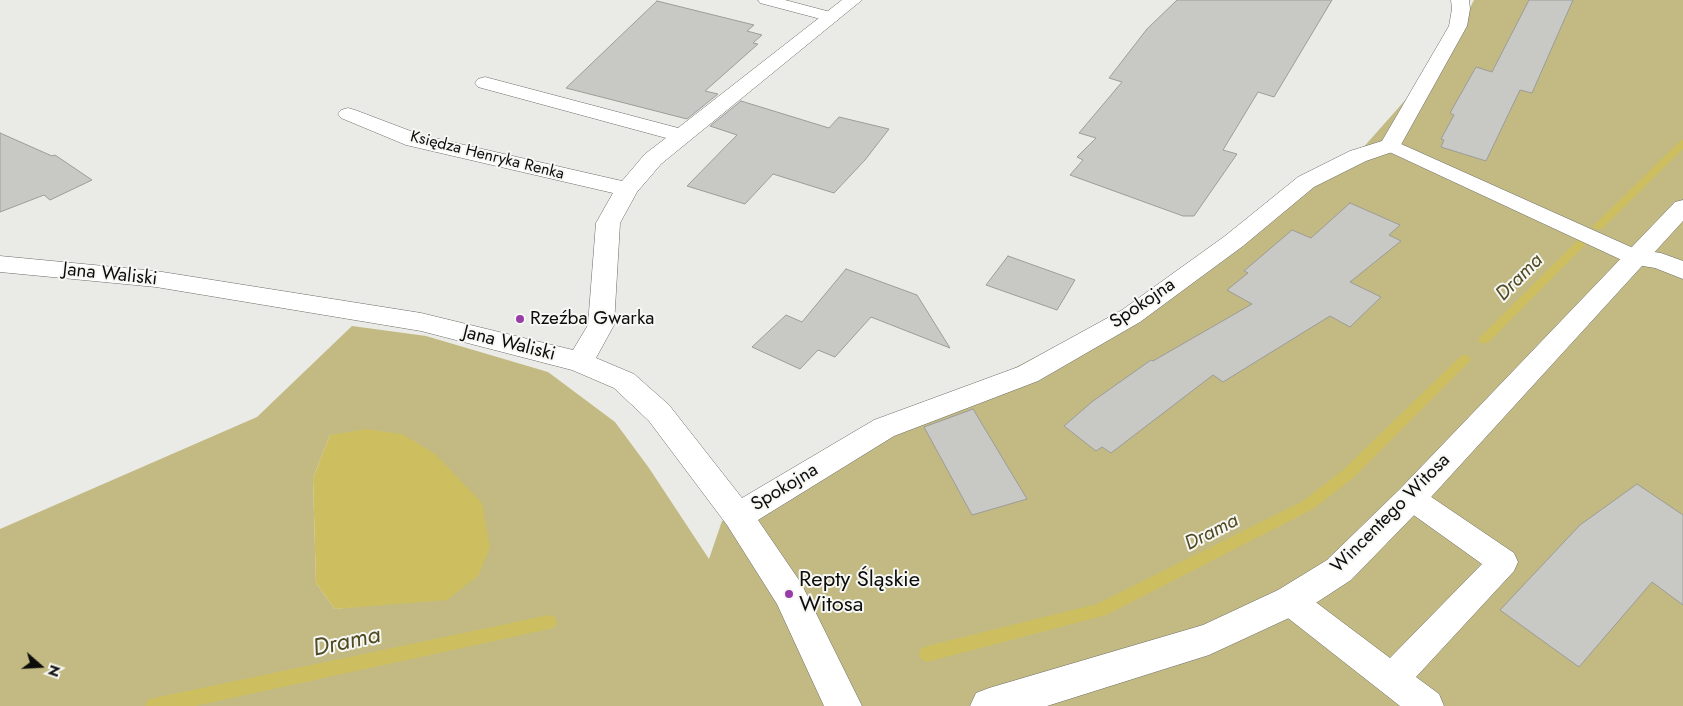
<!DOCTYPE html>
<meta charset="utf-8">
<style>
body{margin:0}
#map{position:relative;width:1683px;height:706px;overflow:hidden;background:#eaeae7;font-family:Jost,sans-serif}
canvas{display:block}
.north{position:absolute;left:15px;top:641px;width:50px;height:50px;-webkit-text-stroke:4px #f7f7f4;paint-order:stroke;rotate:109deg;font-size:14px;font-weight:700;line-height:20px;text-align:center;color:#0d0d0c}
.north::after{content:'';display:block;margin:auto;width:18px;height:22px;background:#0d0d0c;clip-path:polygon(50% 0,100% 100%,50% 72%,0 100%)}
</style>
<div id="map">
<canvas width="1683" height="706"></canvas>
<div class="north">N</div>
</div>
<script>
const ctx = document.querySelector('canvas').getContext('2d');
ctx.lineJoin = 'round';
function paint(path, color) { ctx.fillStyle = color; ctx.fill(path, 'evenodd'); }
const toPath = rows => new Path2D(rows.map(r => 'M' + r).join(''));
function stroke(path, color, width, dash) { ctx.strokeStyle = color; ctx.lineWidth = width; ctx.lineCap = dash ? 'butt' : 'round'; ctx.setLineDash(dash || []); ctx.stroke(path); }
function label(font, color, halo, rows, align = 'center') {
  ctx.font = font + ' Jost,sans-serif'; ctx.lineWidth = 4; ctx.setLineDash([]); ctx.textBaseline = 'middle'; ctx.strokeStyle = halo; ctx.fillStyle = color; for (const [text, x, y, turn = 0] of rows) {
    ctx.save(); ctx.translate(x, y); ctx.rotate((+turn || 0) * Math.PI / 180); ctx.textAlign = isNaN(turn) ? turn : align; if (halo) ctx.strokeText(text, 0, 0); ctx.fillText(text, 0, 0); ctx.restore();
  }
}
const green = toPath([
 [1474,0,1683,0,1683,706,0,706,0,529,257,417,352,326,426,336,548,372,615,422,649,468,709,559,722,521,1169,287,1361,150,1447,53],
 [330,435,390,603,335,609,316,583,313,478]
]);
const water = toPath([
 [366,429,402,434,435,454,482,503,490,547,478,576,447,600,335,609,316,583,313,478,330,435]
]);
const stream = toPath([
 [1683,140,1683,149,1602,229,1594,229,1593,227,1594,225,1680,141,1683,140],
 [1581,240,1587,243,1585,245,1488,343,1480,343,1478,340,1480,337,1577,241,1581,240],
 [1465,355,1469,356,1471,359,1469,362,1353,478,1313,509,1106,615,927,662,921,659,919,654,921,649,927,646,1097,604,1303,501,1343,470,1461,356,1465,355],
 [549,615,555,617,557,622,555,627,549,629,195,706,145,706,148,700,154,698,549,615]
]);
const building = toPath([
 [1177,0,1332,0,1274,97,1258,92,1223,150,1237,154,1194,216,1183,216,1070,175,1083,160,1077,157,1096,138,1079,133,1122,82,1109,78,1147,29,1177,0],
 [1529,0,1573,0,1532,93,1520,90,1486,161,1441,147,1444,140,1441,139,1454,115,1450,113,1476,67,1492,72,1529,0],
 [657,1,754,25,747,31,762,35,753,43,758,44,705,91,718,94,687,119,566,88,657,1],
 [741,101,829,128,839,117,889,129,865,160,834,193,773,174,745,204,687,186,737,135,710,126,741,101],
 [0,133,52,156,55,155,92,180,50,200,44,195,0,212,0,133],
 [1350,203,1400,225,1389,235,1401,241,1350,282,1381,297,1350,327,1330,316,1223,382,1213,375,1111,453,1102,447,1096,451,1064,426,1093,401,1151,360,1153,361,1252,304,1227,290,1248,273,1244,271,1292,230,1311,238,1350,203],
 [1008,256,1075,280,1057,310,986,285,1008,256],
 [846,269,917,295,950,348,871,317,835,357,818,350,800,369,752,347,786,315,802,322,846,269],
 [973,409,1027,499,972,515,924,427,973,409],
 [1637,484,1683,515,1683,605,1652,582,1579,667,1500,610,1580,525,1637,484]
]);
const lane = toPath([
 [758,0,785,0,838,14,840,17,838,20,832,22,760,3,758,0],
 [1390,139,1642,252,1645,257,1642,262,1634,264,1626,262,1383,149,1380,145,1383,141,1390,139],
 [1411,486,1421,490,1514,553,1518,562,1514,571,1416,677,1439,694,1444,706,1400,706,1279,611,1274,601,1279,591,1290,587,1301,591,1390,658,1482,564,1401,506,1397,498,1401,490,1411,486]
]);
const street = toPath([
 [842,0,862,0,661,164,637,192,620,223,614,325,596,358,634,374,669,405,742,498,874,420,1018,367,1122,310,1225,236,1298,177,1350,151,1382,141,1449,26,1452,9,1451,0,1469,0,1470,9,1467,26,1398,150,1366,161,1314,187,1243,246,1140,322,1038,381,894,436,758,520,801,583,862,706,824,706,777,604,727,525,649,421,614,388,572,370,421,331,156,287,0,272,0,256,156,271,421,313,573,350,588,325,596,223,613,193,406,145,341,118,338,114,341,110,348,108,355,110,421,135,622,181,645,154,666,138,478,87,475,83,478,79,485,77,678,128,842,0],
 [1634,249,1661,253,1683,261,1683,279,1655,268,1625,263,1622,257,1625,251,1634,249]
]);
const secondary = toPath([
 [1683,200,1683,221,1422,507,1351,580,1302,612,1209,655,1047,706,970,706,976,693,989,688,1203,625,1278,590,1327,560,1400,489,1675,202,1683,200]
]);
const markers = [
 [520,319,5,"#983ca7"],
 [789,594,5,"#983ca7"]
];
const farStreetnames = [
 ["Księdza Henryka Renka",487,156,14]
];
const streetNames = [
 ["Jana Waliski",110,275,6],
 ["Spokojna",1143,304,-34],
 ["Jana Waliski",509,344,14],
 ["Spokojna",785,488,-31],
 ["Wincentego Witosa",1391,514,-45]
];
const poiNames = [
 ["Rzeźba Gwarka",530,319]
];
const waterNames = [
 ["Drama",1520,278,-45],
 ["Drama",1212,533,-27]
];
const nearPoinames = [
 ["Repty Śląskie",799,581],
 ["Witosa",799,606]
];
const nearWaternames = [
 ["Drama",347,643,-12]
];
paint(green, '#c2ba82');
paint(water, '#cdbf60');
paint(stream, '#cdbf60');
paint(building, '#c8c8c5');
stroke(building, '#9c9c99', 1);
stroke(lane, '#6c6c69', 1);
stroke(street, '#6c6c69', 1);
stroke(secondary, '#6c6c69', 1);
paint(lane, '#fff');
paint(street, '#fff');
paint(secondary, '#fff');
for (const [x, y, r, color] of markers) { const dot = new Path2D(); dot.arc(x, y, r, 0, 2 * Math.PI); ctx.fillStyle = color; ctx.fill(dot); stroke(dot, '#f7f7f4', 2); }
label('16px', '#0d0d0c', '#f7f7f4', farStreetnames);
label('19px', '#0d0d0c', '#f7f7f4', streetNames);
label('19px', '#0d0d0c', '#f7f7f4', poiNames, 'left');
label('italic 20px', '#504b22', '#f7f7f4', waterNames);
label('22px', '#0d0d0c', '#f7f7f4', nearPoinames, 'left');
label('italic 24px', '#504b22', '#f7f7f4', nearWaternames);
</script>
